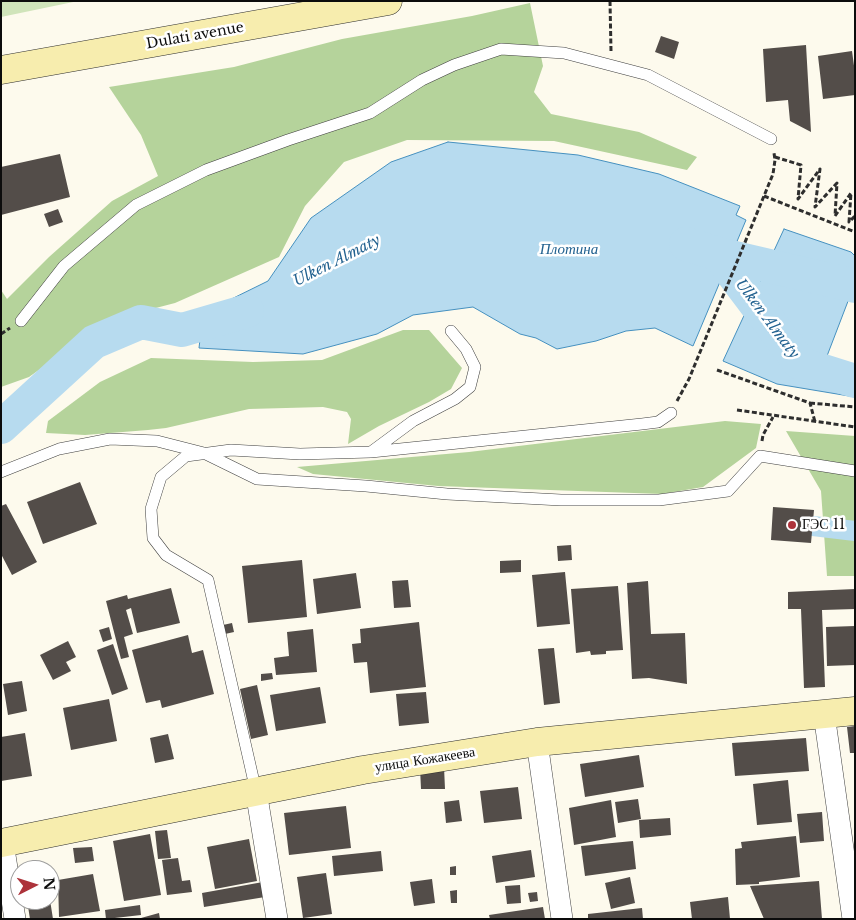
<!DOCTYPE html>
<meta charset="utf-8">
<style>
body{margin:0}
#map{position:relative;width:856px;height:920px;overflow:hidden;background:#fdfaed;font-family:"Libre Baskerville",serif}
canvas{display:block}
.frame{position:absolute;inset:0;border:2px solid #0c0c0c;pointer-events:none}
.north{position:absolute;left:10px;top:860px;width:50px;height:50px;box-sizing:border-box;background:#fff;border:1px solid #9e9e9e;border-radius:50%;rotate:85deg;font-size:14px;font-weight:700;line-height:20px;text-align:center;color:#0c0c0c}
.north::after{content:'';display:block;margin:auto;width:18px;height:22px;background:#ad333b;clip-path:polygon(50% 0,100% 100%,50% 72%,0 100%)}
</style>
<div id="map">
<canvas width="856" height="920"></canvas>
<div class="frame"></div>
<div class="north">N</div>
</div>
<script>
const ctx = document.querySelector('canvas').getContext('2d');
ctx.lineJoin = 'round';
function paint(path, color) { ctx.fillStyle = color; ctx.fill(path, 'evenodd'); }
const toPath = rows => new Path2D(rows.map(r => 'M' + r).join(''));
function stroke(path, color, width, dash) { ctx.strokeStyle = color; ctx.lineWidth = width; ctx.lineCap = dash ? 'butt' : 'round'; ctx.setLineDash(dash || []); ctx.stroke(path); }
function label(font, color, halo, rows, align = 'center') {
  ctx.font = font + ' "Libre Baskerville",serif'; ctx.lineWidth = 5; ctx.setLineDash([]); ctx.textBaseline = 'middle'; ctx.strokeStyle = halo; ctx.fillStyle = color; for (const [text, x, y, turn = 0] of rows) {
    ctx.save(); ctx.translate(x, y); ctx.rotate((+turn || 0) * Math.PI / 180); ctx.textAlign = isNaN(turn) ? turn : align; if (halo) ctx.strokeText(text, 0, 0); ctx.fillText(text, 0, 0); ctx.restore();
  }
}
const green = toPath([
 [1,1,78,1,1,17]
]);
const forest = toPath([
 [530,3,543,66,534,92,551,114,639,132,697,157,687,170,554,141,407,140,344,162,305,206,279,257,175,303,98,323,88,335,29,377,1,387,1,290,7,299,49,257,112,201,158,176,141,135,109,87,234,67,342,39,472,16],
 [403,330,429,330,462,368,451,389,429,402,379,426,348,444,351,419,347,412,323,407,249,409,166,428,148,430,85,435,46,433,48,421,100,382,151,358,253,362,322,360],
 [725,421,761,424,756,448,703,487,662,494,438,486,313,474,297,467,469,452],
 [786,431,855,436,855,576,827,576,821,491]
]);
const water = toPath([
 [448,142,578,155,659,174,740,206,736,215,746,220,693,346,655,328,626,331,596,341,557,349,536,338,520,334,473,307,413,315,377,334,303,354,199,348,203,313,268,281,311,218,391,162,448,142],
 [784,229,851,252,855,256,855,298,850,296,827,356,855,365,855,397,777,384,723,361,784,229]
]);
const canal = toPath([
 [813,526,855,531]
]);
const river = toPath([
 [686,244,718,254,855,286],
 [718,254,801,364,855,381],
 [1,427,94,342,141,322,182,330,247,311]
]);
const building = toPath([
 [661,36,679,42,674,59,655,52],
 [806,45,811,132,790,121,788,100,766,102,763,49],
 [852,51,855,73,855,95,823,99,818,56],
 [60,154,70,197,1,215,1,167],
 [58,209,63,222,49,227,44,214],
 [80,482,97,524,43,544,27,502],
 [6,504,37,562,12,575,1,554,1,506],
 [773,507,814,510,811,543,771,540],
 [571,545,572,560,558,561,557,546],
 [302,560,307,617,248,623,242,566],
 [521,560,521,572,500,573,500,561],
 [565,572,570,624,537,627,532,575],
 [356,573,361,608,317,614,313,579],
 [408,580,411,607,394,608,392,581],
 [648,581,651,634,685,633,687,684,649,678,632,679,627,583],
 [618,586,623,650,606,651,606,654,591,655,590,651,576,653,571,589],
 [171,588,180,623,137,633,131,608,126,610,133,634,124,637,129,657,121,659,106,601,127,595,128,599],
 [855,589,855,609,822,610,825,687,804,688,801,609,788,609,788,592],
 [419,622,426,687,370,693,367,662,354,663,352,644,361,643,360,629],
 [232,623,234,632,225,634,223,625],
 [855,626,855,665,827,666,826,627],
 [109,627,112,639,103,642,99,630],
 [313,629,317,672,276,675,274,658,289,656,287,632],
 [188,635,192,653,203,650,214,694,162,708,160,700,146,703,132,650],
 [68,641,76,657,66,662,71,671,53,680,40,655],
 [113,644,128,689,112,695,97,650],
 [554,648,560,703,544,705,538,649],
 [272,673,273,679,261,681,261,674],
 [22,681,27,711,8,715,3,684],
 [257,685,268,735,251,739,240,689],
 [320,687,326,723,276,731,270,695],
 [426,692,429,723,399,726,396,694],
 [109,699,117,741,71,750,63,708],
 [855,726,855,753,850,753,847,727],
 [25,733,32,776,1,781,1,737],
 [168,734,174,759,155,763,150,738],
 [806,738,809,771,735,776,732,743],
 [639,755,644,787,585,797,580,764],
 [444,767,445,789,421,789,420,768],
 [788,780,792,822,757,825,753,784],
 [518,787,522,819,484,823,480,791],
 [638,799,641,819,618,823,615,802],
 [459,800,462,821,446,823,444,802],
 [611,800,616,837,574,845,569,808],
 [346,806,351,848,289,855,284,813],
 [822,812,824,841,800,843,797,814],
 [670,818,671,835,640,838,639,820],
 [167,830,171,858,158,859,155,831],
 [150,834,161,895,124,901,113,841],
 [796,836,800,877,759,882,759,884,736,885,735,849,742,848,741,842],
 [249,839,257,881,215,889,207,847],
 [633,841,636,869,585,876,581,846],
 [92,847,94,861,75,863,73,848],
 [531,850,535,877,496,883,492,856],
 [381,851,383,871,334,876,332,856],
 [178,858,182,881,190,880,192,892,167,895,162,860],
 [456,866,456,875,450,875,450,867],
 [326,873,332,914,303,918,297,877],
 [93,874,100,911,59,917,58,880],
 [630,877,635,903,611,909,605,883],
 [432,879,435,903,414,906,410,882],
 [819,881,822,919,764,919,750,886],
 [263,882,265,897,204,907,202,893],
 [520,885,521,903,507,904,505,886],
 [457,890,457,903,451,903,450,891],
 [537,892,538,901,530,902,528,893],
 [728,897,730,919,692,919,690,902],
 [27,900,50,900,53,919,30,919],
 [140,905,141,915,106,919,105,910],
 [543,907,545,919,490,919,489,915],
 [642,908,643,919,588,919,588,914],
 [159,913,160,919,141,919,141,918]
]);
const path = toPath([
 [610,1,611,51],
 [775,157,801,165,798,199,820,169,815,207,837,183,835,216,851,193,849,222,855,216],
 [764,196,855,232],
 [1,334,10,328],
 [717,370,810,403,815,422],
 [677,401,689,379,773,174,775,160,774,153],
 [810,403,855,407],
 [737,410,855,427],
 [762,441,763,435,773,417]
]);
const lane = toPath([
 [21,321,64,266,136,205,206,170,288,140,370,113,422,80,454,65,501,49,564,53,648,75,771,139],
 [371,452,413,421,455,399,470,387,475,367,466,349,451,331],
 [1,472,59,449,110,439,157,441,204,453,257,479,366,486,447,494,561,500,659,500,728,491,760,456,855,471],
 [256,791,208,580,166,555,153,538,151,509,161,477,186,456,231,450,300,454,371,452,642,424,658,422,671,413]
]);
const street = toPath([
 [824,714,853,919],
 [537,742,562,919],
 [256,791,277,919],
 [3,843,15,919]
]);
const secondary = toPath([
 [1,70,388,1],
 [1,843,363,770,537,742,855,711]
]);
const markers = [
 [792,525,5,"#ad333b"]
];
const streetNames = [
 ["Dulati avenue",195,36,-10],
 ["улица Кожакеева",425,760,-9]
];
const poiNames = [
 ["ГЭС 11",802,525]
];
const waterNames = [
 ["Плотина",569,250],
 ["Ulken Almaty",337,261,-27],
 ["Ulken Almaty",767,319,53]
];
paint(green, '#d0e4ba');
paint(forest, '#b5d39b');
paint(water, '#b7dbef');
stroke(water, '#4590bf', 1);
stroke(canal, '#b7dbef', 20);
stroke(river, '#b7dbef', 34);
paint(building, '#534d49');
stroke(lane, '#3f3f3f', 12);
stroke(street, '#3f3f3f', 22);
stroke(secondary, '#2e2e2e', 29);
stroke(path, '#2e2e2e', 3, [5, 2.5]);
stroke(lane, '#fff', 11);
stroke(street, '#fff', 21);
stroke(secondary, '#f7edae', 28);
for (const [x, y, r, color] of markers) { const dot = new Path2D(); dot.arc(x, y, r, 0, 2 * Math.PI); ctx.fillStyle = color; ctx.fill(dot); stroke(dot, '#fff', 2); }
label('14px', '#0c0c0c', '#fff', streetNames);
label('14px', '#0c0c0c', '#fff', poiNames, 'left');
label('italic 15px', '#236290', '#fff', waterNames);
</script>
